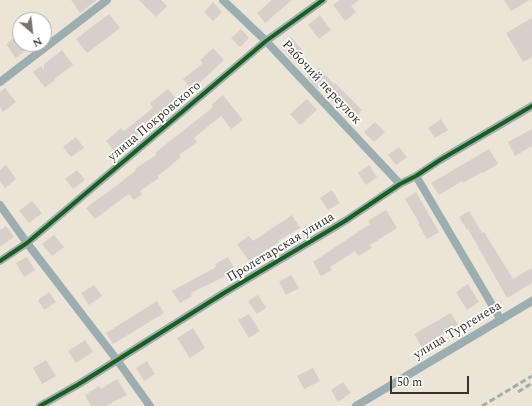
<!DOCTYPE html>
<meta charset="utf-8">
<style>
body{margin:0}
#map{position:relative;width:532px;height:406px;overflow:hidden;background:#ece4d6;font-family:Spectral,serif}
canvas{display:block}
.north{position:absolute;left:12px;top:12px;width:40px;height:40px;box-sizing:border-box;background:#fff;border:1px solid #b0aeaa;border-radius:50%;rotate:152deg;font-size:11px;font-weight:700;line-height:16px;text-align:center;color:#39342b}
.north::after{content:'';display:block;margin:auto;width:14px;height:18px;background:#787267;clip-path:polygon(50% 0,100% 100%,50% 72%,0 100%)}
.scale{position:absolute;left:390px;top:376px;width:79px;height:18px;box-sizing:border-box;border:2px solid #39342b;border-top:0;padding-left:5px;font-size:12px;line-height:14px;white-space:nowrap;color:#39342b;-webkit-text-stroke:3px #fff;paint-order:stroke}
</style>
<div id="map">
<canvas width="532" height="406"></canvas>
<div class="north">N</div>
<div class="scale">50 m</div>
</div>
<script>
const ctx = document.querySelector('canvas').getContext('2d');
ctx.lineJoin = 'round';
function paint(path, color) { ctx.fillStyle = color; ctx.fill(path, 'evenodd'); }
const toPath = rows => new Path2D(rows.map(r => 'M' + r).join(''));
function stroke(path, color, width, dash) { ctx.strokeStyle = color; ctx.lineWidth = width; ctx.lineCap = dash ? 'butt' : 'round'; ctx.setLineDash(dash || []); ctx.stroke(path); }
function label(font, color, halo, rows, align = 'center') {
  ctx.font = font + ' Spectral,serif'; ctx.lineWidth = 3.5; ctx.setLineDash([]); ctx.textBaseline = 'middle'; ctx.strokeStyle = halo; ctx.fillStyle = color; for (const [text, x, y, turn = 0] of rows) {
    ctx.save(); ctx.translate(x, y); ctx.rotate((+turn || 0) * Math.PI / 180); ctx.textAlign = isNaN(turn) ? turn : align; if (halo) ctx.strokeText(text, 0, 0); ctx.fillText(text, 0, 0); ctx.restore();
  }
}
const building = toPath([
 [71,0,97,0,80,13],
 [139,0,161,0,167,6,156,17],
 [272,0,292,0,265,23,257,13],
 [340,0,359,0,351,6,356,12,345,21,333,5],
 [504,0,530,0,511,11],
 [213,2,222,12,213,21,204,12],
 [109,14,120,28,87,53,76,39],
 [320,15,331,30,319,39,308,25],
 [532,18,532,57,523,62,506,33],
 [241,29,249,38,240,47,231,38],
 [20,33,20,44,34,44,16,58,6,44],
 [291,37,303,51,292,60,280,46],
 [213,48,224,60,192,90,183,79,203,63,200,60],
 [62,50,73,65,54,79,55,80,44,88,44,86,33,72,41,66,44,70,44,64],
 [319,68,334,84,335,83,362,110,352,121,341,110,342,108,321,87,318,89,308,78],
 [5,88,16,102,3,112,0,107,0,92],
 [168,89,177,100,149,123,151,125,115,152,106,141,121,128,124,131,153,108,150,103],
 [223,95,243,120,231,129,221,116,194,138,197,142,179,155,181,157,158,176,159,178,140,191,142,194,134,200,129,194,95,219,86,208,120,183,136,170,135,169,156,155,155,153,213,107,211,105],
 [307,99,317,110,300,125,290,114],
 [441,119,448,130,435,138,428,128],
 [375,122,385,132,374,142,364,132],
 [532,129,532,146,515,156,508,142],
 [76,137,84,148,71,157,63,147],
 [399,147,407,157,396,165,388,155],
 [489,149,498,164,483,173,482,172,463,183,462,181,439,195,431,183],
 [6,165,16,179,5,188,0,181,0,170],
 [369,165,377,177,366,185,358,173],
 [77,170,85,180,73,189,65,179],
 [332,190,340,203,328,210,320,198],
 [416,192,439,232,427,239,418,224,420,224,405,199],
 [32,201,42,213,29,223,19,211],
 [386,210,397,228,370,245,372,248,358,256,355,251,330,267,332,270,321,276,313,262,370,224,368,221],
 [469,211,482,233,484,232,513,279,532,268,532,283,507,298,468,229,467,230,459,217],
 [292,215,300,228,278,241,279,242,249,261,237,244,249,236,253,241],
 [6,226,14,237,0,247,0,230],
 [54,235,64,247,52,256,42,244],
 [27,257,35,270,24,277,16,263],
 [228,257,236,271,191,293,192,296,180,303,172,291,216,267,215,264],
 [291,275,299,288,286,295,279,282],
 [468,284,479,302,467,310,456,292],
 [94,285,102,296,89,305,81,293],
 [49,292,56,302,44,310,38,300],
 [258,295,266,308,257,314,248,301],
 [157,301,164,313,113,344,106,333],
 [451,313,459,326,443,335,442,334,422,347,414,334],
 [249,314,260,331,249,338,238,320],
 [193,328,205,348,190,358,177,338],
 [85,340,93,352,76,363,68,351],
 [46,360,56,376,42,384,33,368],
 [147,361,155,374,144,381,136,368],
 [313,368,320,381,304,389,297,376],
 [117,379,127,395,106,406,91,406,85,395,99,386,101,389],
 [343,382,351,393,338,402,331,390]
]);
const minor = toPath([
 [223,0,266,41,400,184],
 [0,82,107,0],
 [416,176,501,320],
 [0,205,27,243,117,360,150,406],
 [0,261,27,243,266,41,323,0],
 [40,406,79,384,224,293,345,221,400,184,416,176,440,160,532,106],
 [356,406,532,301]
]);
const rail = toPath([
 [518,392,532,383],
 [482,406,532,376]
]);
const cycleway = toPath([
 [0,261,27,243,266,41,323,0],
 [40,406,79,384,224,293,345,221,400,184,416,176,440,160,532,106]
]);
const streetNames = [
 ["Рабочий переулок",321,83,47],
 ["улица Покровского",155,122,-40],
 ["Пролетарская улица",281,248,-31],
 ["улица Тургенева",458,331,-31]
];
paint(building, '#d8cfcb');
stroke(minor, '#9caeb0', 8);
stroke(rail, '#a6aeaa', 3, [6, 3]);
stroke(cycleway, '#1b5e20', 4);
label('13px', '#39342b', '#fff', streetNames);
</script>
